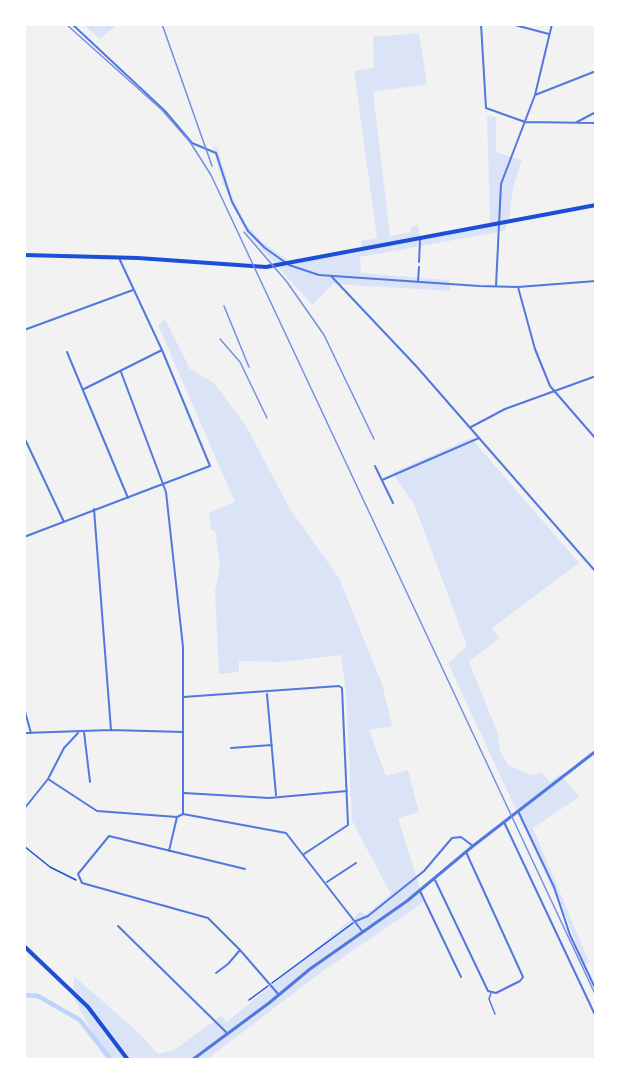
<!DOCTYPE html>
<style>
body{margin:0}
#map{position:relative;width:620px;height:1084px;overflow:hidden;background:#f2f2f2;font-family:"PT Sans",sans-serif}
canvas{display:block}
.frame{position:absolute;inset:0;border:26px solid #fff;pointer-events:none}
</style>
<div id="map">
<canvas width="620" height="1084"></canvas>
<div class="frame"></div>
</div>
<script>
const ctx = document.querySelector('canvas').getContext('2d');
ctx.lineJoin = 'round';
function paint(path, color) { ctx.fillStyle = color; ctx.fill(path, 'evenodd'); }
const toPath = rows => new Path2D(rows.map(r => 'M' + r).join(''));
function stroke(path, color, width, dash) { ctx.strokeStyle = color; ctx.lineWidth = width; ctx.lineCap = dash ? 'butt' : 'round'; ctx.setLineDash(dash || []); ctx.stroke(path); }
const green = toPath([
 [83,24,117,24,117,25,100,39],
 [419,33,427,84,373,92,390,236,411,232,410,227,418,225,420,238,490,224,487,116,496,117,496,152,522,160,513,187,509,220,504,231,360,257,361,273,449,280,451,291,333,284,312,305,245,230,223,184,213,147,217,146,231,193,246,224,262,242,281,255,291,262,362,247,361,241,377,238,354,71,374,68,373,37],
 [165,319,190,369,214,383,246,426,290,509,339,578,382,684,392,726,369,730,386,776,408,770,419,812,398,818,424,902,323,971,206,1060,107,1060,73,996,74,976,138,1032,158,1054,174,1050,221,1016,227,1022,361,911,365,915,391,894,352,821,346,693,341,655,281,662,239,661,239,672,219,674,215,591,220,566,215,530,211,530,209,513,235,502,158,325],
 [471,438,579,563,492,628,499,638,469,662,497,731,500,751,508,765,531,775,542,772,550,782,560,774,579,797,533,828,589,962,584,965,566,918,448,663,467,646,414,504,392,473]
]);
const canal = toPath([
 [24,995,38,996,80,1020,111,1060]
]);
const path = toPath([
 [24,846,50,867,76,880],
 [272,983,353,923],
 [249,1000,268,986]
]);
const service = toPath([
 [491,993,489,999,495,1014]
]);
const minor = toPath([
 [72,24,165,111,192,143,216,153,232,202,248,231,265,248,289,265,319,275,479,286,518,287,596,281],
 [481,24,486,108,525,122,596,123],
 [511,24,549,34],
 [535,95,596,71],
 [577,122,596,112],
 [419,262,420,240],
 [332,277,417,367,596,572],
 [418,282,419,267],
 [496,286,501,184,535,95,552,24],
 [518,287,535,349,550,386,596,439],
 [24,330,133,290],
 [67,352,128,498],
 [121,372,166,492,183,647,183,814,286,833,362,931],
 [84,389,162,350],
 [471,427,505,409,596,376],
 [24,437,64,522],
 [375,466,393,503],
 [382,480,479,438],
 [94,509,111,730],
 [24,537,210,466,162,350,119,258],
 [267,694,276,795],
 [183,697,339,686,342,688,348,825,304,854],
 [24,708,31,733],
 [84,732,90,782],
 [24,733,111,730,183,732],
 [231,748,272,745],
 [48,779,97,811,177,817],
 [184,793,269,798,347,791],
 [24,809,48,779,64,748,78,733],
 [518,811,554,887,570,935,596,990],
 [504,822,596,1017],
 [169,851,177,817,183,814],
 [245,869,109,836,78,874,82,883,208,918,240,950,279,995],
 [435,880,488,991,496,993,520,981,523,977,466,852],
 [327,882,356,863],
 [420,891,461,977],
 [356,921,368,916,424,871,452,838,461,837,473,846],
 [118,926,228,1034],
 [216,973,228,964,240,950]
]);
const tertiary = toPath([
 [192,1060,269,1003,310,969,407,901,473,846,596,751]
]);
const secondary = toPath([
 [24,255,138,258,266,267,596,205]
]);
const primary = toPath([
 [24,946,88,1007,128,1060]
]);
const rail = toPath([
 [66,24,162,110,190,142,211,175,596,996],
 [162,24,212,166],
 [244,232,287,282,324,335,374,439],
 [224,306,249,367],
 [220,339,240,362,267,418]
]);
paint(green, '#dbe4f7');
stroke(canal, '#bfd3fe', 4.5);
stroke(path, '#1d4ed8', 1.5);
stroke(service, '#5277de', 1.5);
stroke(minor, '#5277de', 2);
stroke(tertiary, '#5277de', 3);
stroke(secondary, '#1d4ed8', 4);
stroke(primary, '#1d4ed8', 4);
stroke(rail, '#7290e2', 1.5);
</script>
